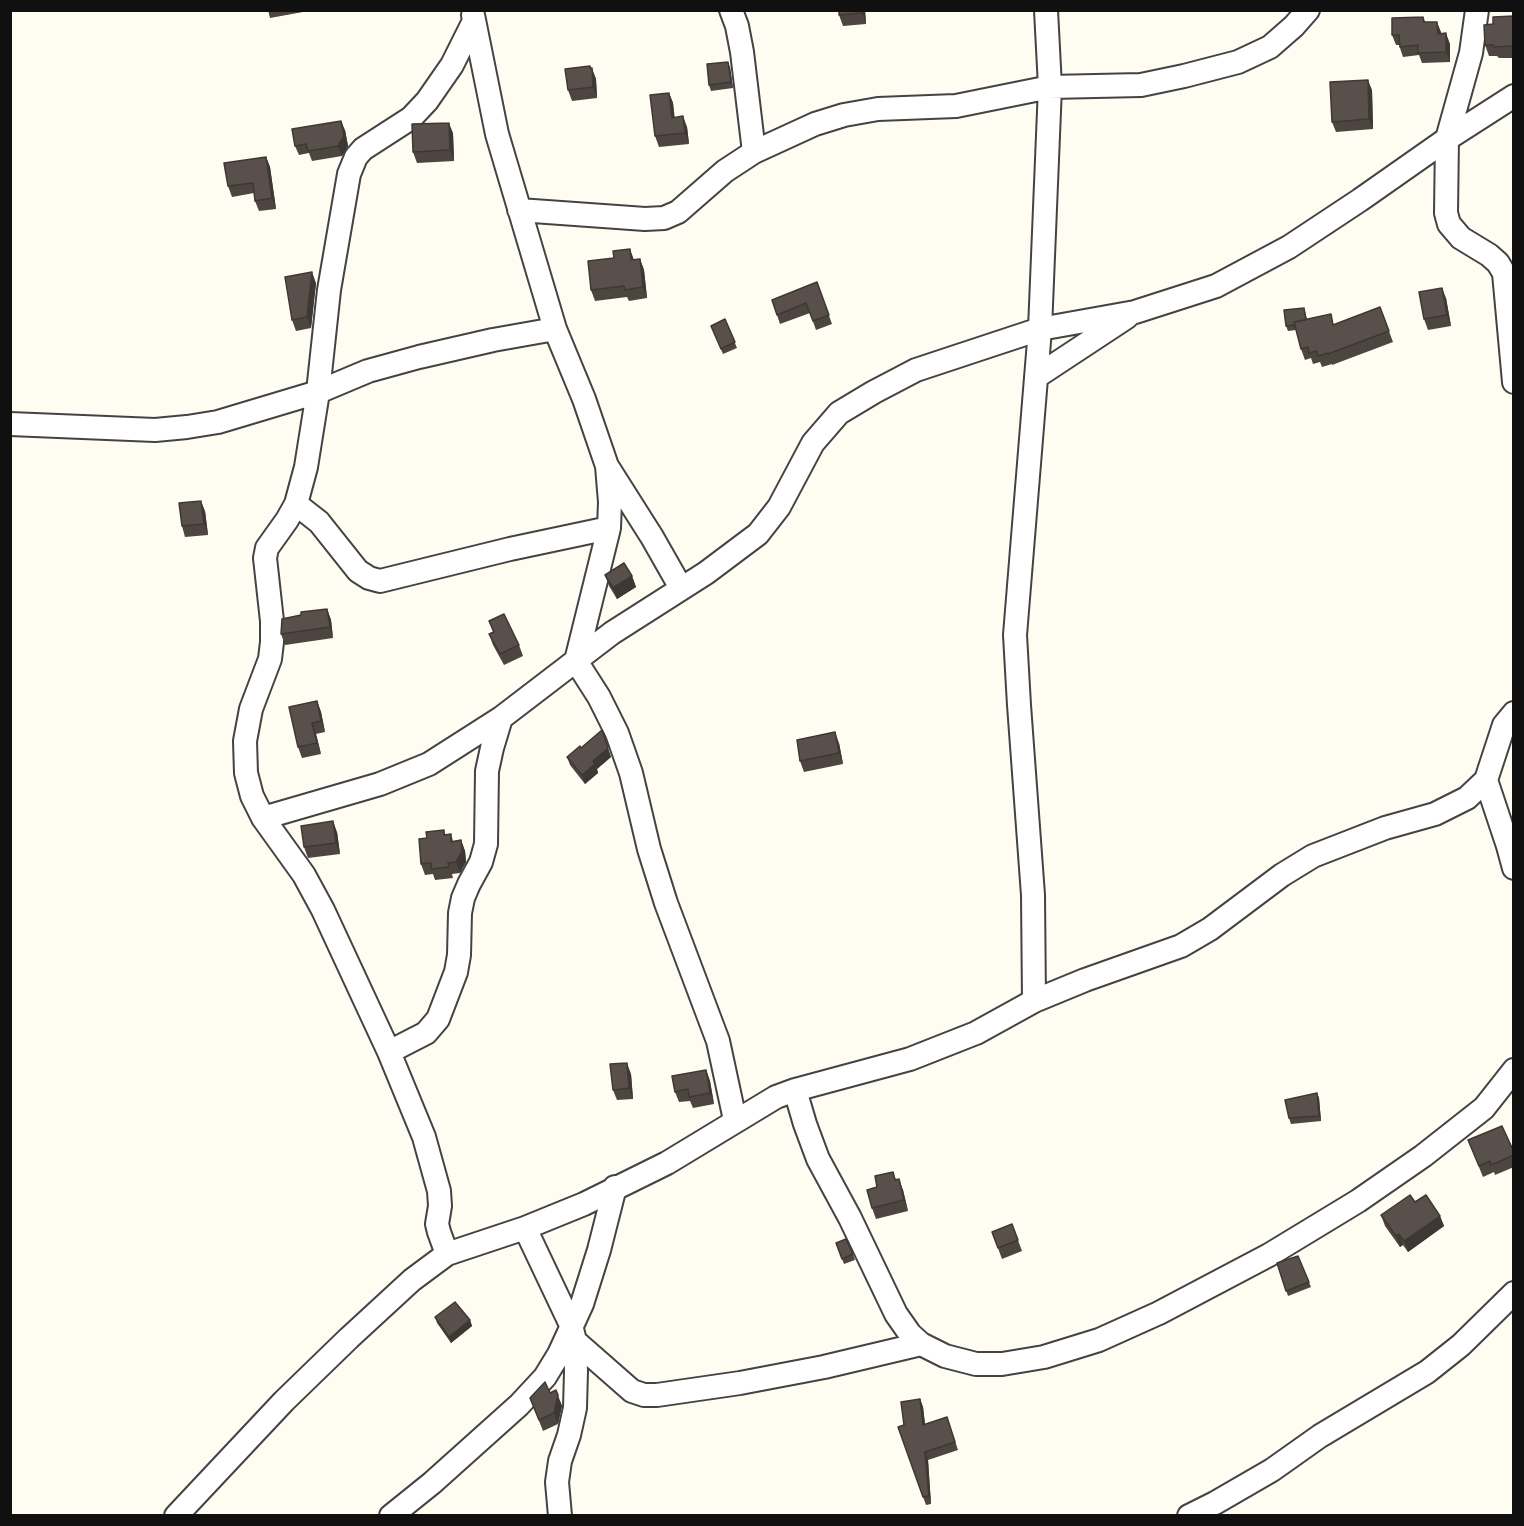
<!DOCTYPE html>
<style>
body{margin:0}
#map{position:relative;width:1524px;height:1526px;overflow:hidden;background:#fffcf2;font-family:Literata,serif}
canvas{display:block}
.frame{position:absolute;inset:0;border:12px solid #101010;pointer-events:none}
</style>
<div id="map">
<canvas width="1524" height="1526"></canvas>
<div class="frame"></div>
</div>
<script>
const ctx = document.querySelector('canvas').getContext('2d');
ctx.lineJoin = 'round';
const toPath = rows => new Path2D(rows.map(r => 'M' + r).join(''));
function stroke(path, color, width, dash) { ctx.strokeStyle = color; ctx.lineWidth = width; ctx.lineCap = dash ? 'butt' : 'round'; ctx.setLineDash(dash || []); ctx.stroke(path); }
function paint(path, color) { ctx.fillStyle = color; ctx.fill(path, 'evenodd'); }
const minor = toPath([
 [731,10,737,26,742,52,754,152],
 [1477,10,1471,53,1447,139,1446,213,1449,224,1461,238,1489,255,1498,263,1504,273,1514,382],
 [473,15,497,134,555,329,584,399,607,466,652,537,681,588],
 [519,210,645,219,664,218,678,212,725,171,754,152,815,124,844,115,878,109,956,106,1050,87,1141,85,1184,76,1238,62,1270,47,1294,26,1308,10],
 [1036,377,1127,317],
 [10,424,155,430,187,427,218,422,318,392,368,371,419,357,493,340,555,329],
 [607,466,610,502,609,528,576,661,599,697,617,733,631,773,649,849,666,903,718,1041,735,1120],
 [296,504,319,522,358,571,369,578,380,581,510,549,609,528],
 [1486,780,1508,846,1514,868],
 [263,818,380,784,429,764,501,718,612,633,706,573,758,534,779,507,813,443,839,413,874,392,916,370,1040,329,1135,312,1216,286,1289,247,1360,200,1447,139,1514,96],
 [1034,1001,1033,895,1019,705,1015,635,1040,329,1050,87,1046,10],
 [389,1052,426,1033,438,1019,456,972,459,955,460,913,463,898,469,884,481,862,486,844,487,771,492,748,501,718],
 [795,1090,805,1124,818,1159,850,1218,896,1314,910,1334,921,1344,945,1356,976,1364,1002,1364,1044,1357,1099,1340,1159,1313,1269,1255,1358,1201,1423,1156,1484,1108,1514,1070],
 [525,1228,571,1325,575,1341,576,1371,575,1408,569,1435,560,1461,557,1482,560,1516],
 [447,1254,439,1232,437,1224,440,1206,439,1191,424,1137,389,1052,323,910,304,875,263,818,252,796,246,773,245,741,251,709,270,659,272,642,272,621,265,558,267,548,287,520,296,504,306,467,318,392,329,290,349,174,356,157,363,149,411,118,427,101,452,65,474,21],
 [575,1341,632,1391,644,1395,657,1395,740,1383,824,1367,921,1344],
 [176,1516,284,1401,349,1338,412,1280,447,1254,525,1228,584,1204,667,1163,776,1097,795,1090,910,1059,976,1033,1034,1001,1085,980,1181,946,1210,929,1282,875,1313,856,1385,828,1435,814,1467,798,1486,780,1504,725,1514,713],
 [391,1516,432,1483,519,1405,545,1377,559,1354,582,1304,599,1250,615,1187],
 [1189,1516,1215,1503,1272,1470,1320,1436,1427,1372,1461,1345,1514,1293]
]);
const wall = toPath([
 [268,10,314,10,270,18],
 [839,10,865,10,866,24,843,26,839,15],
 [1514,16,1514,58,1499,58,1497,56,1489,56,1485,45],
 [1423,17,1425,22,1441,32,1441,34,1450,44,1450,62,1422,63,1419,55,1403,57,1399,45,1396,45,1392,35],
 [590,66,596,79,597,98,572,101,568,90],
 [730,67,733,88,711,91,709,85],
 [1372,90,1373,129,1336,132,1332,122],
 [669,93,673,103,674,117,687,127,689,144,659,147,655,136],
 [345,130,348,146,342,156,312,161,309,153,299,155,295,146],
 [453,133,454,161,417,163,413,152],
 [266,157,270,167,276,209,259,211,255,201,254,193,232,197,228,186],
 [640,259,644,270,647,298,629,301,627,297,595,301,591,290,634,260],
 [817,282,832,324,816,330,810,313,780,324,772,300],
 [316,283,311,328,296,331,292,320],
 [1446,298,1451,326,1428,330,1424,319],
 [1380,307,1393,342,1332,365,1332,364,1322,367,1320,362,1313,364,1311,358,1305,360,1301,349,1296,330,1288,331,1286,326,1304,308,1307,319,1335,324],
 [725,319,737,348,723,354,711,326],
 [205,511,208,535,185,537,182,526],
 [605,575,632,576,636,587,617,599,609,586],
 [327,609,331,620,333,638,285,645,281,634],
 [489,621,519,645,523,656,504,665,493,645,489,634,493,632],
 [317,701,321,712,325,732,316,734,321,754,302,758,298,747],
 [602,730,611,757,597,769,598,773,585,784,570,765,567,757,581,748],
 [839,743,843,764,804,772,800,761],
 [444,830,445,834,451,834,453,841,461,840,465,851,466,862,460,873,452,874,453,878,435,880,433,874,425,875,421,864,427,838],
 [337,832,340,854,308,858,304,847],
 [706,1070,710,1081,714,1104,693,1108,690,1101,679,1102,675,1092],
 [631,1074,633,1099,617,1100,613,1090],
 [1317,1093,1319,1098,1321,1121,1291,1124,1289,1118],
 [1468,1140,1514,1152,1514,1167,1495,1175,1494,1172,1483,1177],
 [893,1172,896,1180,903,1190,908,1211,876,1219,872,1208,877,1187],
 [1415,1202,1440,1216,1444,1226,1408,1252,1403,1245,1400,1247,1385,1226,1381,1215],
 [1012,1224,1022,1251,1002,1259,992,1232],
 [836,1243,853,1254,855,1260,844,1264],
 [1298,1256,1311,1287,1288,1296,1277,1263],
 [435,1317,470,1320,472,1326,451,1343,437,1323],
 [550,1393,560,1401,562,1406,558,1424,543,1431,530,1398],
 [920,1399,923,1407,925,1424,947,1417,958,1450,928,1460,931,1504,926,1505,898,1427,904,1425]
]);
const shadedWall = toPath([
 [862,10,865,10,866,24,862,13],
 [1437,22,1441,32,1441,44,1438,34],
 [1446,33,1450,44,1450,62,1446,52],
 [728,62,730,67,733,88,731,82],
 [590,66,592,73,592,68,596,79,597,98,593,87],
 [1368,80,1372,90,1373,129,1369,119],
 [669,93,673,103,676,128,672,118],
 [683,116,687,127,689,144,685,133],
 [341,121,345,130,348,146,342,156,338,146],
 [449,123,453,133,454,161,450,150],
 [266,157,270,167,276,209,272,198],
 [630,249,634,260,631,260],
 [640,259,644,270,647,298,643,287],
 [312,272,316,283,311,328,307,317],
 [1442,288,1446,298,1451,326,1447,315],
 [201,501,205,511,208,535,204,524],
 [632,576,636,587,617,599,613,588],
 [327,609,331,620,333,638,330,627],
 [317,701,321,712,325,732,321,721],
 [312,723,316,734,321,754,317,743],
 [835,732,839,743,843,764,839,753],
 [608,748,611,757,597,769,598,773,585,784,582,775,593,761],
 [333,821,337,832,340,854,336,843],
 [461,840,465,851,466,862,460,873,456,862],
 [627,1063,631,1074,633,1099,629,1088],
 [706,1070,710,1081,714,1104,710,1093],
 [1317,1093,1319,1098,1321,1121,1319,1116],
 [899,1179,903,1190,908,1211,904,1200],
 [1440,1216,1444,1226,1408,1252,1404,1241],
 [1399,1234,1403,1245,1400,1247,1396,1236],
 [470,1320,472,1326,451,1343,449,1337],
 [556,1390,562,1406,558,1424,554,1413],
 [920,1399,923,1407,926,1433,923,1425],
 [925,1452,928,1460,931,1504,929,1496]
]);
const building = toPath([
 [839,10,862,10,862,13,839,15,839,10],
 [1514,16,1514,46,1495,47,1493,45,1485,45,1484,25,1493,24,1493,17,1514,16],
 [1423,17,1424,22,1437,22,1438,34,1446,33,1446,52,1418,53,1418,45,1400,47,1399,35,1392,35,1392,18,1423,17],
 [728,62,731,82,709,85,707,64,728,62],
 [590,66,590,68,592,68,593,87,568,90,565,69,590,66],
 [1368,80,1369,119,1332,122,1330,82,1368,80],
 [669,93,672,118,683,116,685,133,655,136,650,95,669,93],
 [341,121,344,136,338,146,308,151,306,144,295,146,292,129,341,121],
 [449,123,450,150,413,152,412,124,449,123],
 [266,157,272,198,255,201,253,183,228,186,224,163,266,157],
 [630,249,631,260,640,259,643,287,625,290,624,286,591,290,588,261,614,258,613,251,630,249],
 [312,272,307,317,292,320,285,277,312,272],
 [817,282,829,315,813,321,806,303,777,315,772,300,817,282],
 [1442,288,1447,315,1424,319,1419,292,1442,288],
 [1380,307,1389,331,1328,354,1328,353,1318,356,1317,351,1309,353,1308,347,1301,349,1294,322,1331,314,1333,325,1380,307],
 [1304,308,1306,320,1294,322,1295,325,1286,326,1284,310,1304,308],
 [725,319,735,342,721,349,711,326,725,319],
 [201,501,204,524,182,526,179,503,201,501],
 [624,563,632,576,613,588,605,575,624,563],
 [327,609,330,627,281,634,282,619,301,615,301,612,327,609],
 [504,614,519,645,500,654,489,634,494,632,489,621,504,614],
 [317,701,321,721,312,723,317,743,298,747,289,707,317,701],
 [602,730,608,748,593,761,595,764,582,775,567,757,580,746,581,748,602,730],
 [835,732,839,753,800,761,797,740,835,732],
 [333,821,336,843,304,847,301,826,333,821],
 [444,830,444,835,451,834,451,842,461,840,462,851,456,862,448,863,449,867,431,869,431,863,421,864,419,839,427,838,426,832,444,830],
 [627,1063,629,1088,613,1090,610,1064,627,1063],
 [706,1070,710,1093,689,1097,688,1089,675,1092,672,1076,706,1070],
 [1317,1093,1319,1116,1289,1118,1285,1100,1317,1093],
 [1502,1126,1514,1152,1514,1155,1491,1165,1490,1161,1479,1166,1468,1140,1502,1126],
 [893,1172,895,1180,899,1179,904,1200,872,1208,867,1190,877,1187,875,1176,893,1172],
 [1410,1195,1415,1202,1426,1195,1440,1216,1404,1241,1399,1234,1396,1236,1381,1215,1410,1195],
 [1012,1224,1018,1240,998,1248,992,1232,1012,1224],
 [846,1239,853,1254,842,1259,836,1243,846,1239],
 [1298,1256,1309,1282,1286,1291,1277,1263,1298,1256],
 [455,1302,470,1320,449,1337,435,1317,455,1302],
 [545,1382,550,1393,556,1390,558,1395,554,1413,539,1420,530,1398,545,1382],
 [920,1399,923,1425,947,1417,955,1442,925,1452,929,1496,923,1497,898,1427,904,1425,901,1402,920,1399]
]);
stroke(minor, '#434343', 26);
stroke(minor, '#fff', 22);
paint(wall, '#4d4540');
paint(shadedWall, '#3e3834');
paint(building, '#59504b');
stroke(building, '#3e3834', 1.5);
</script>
